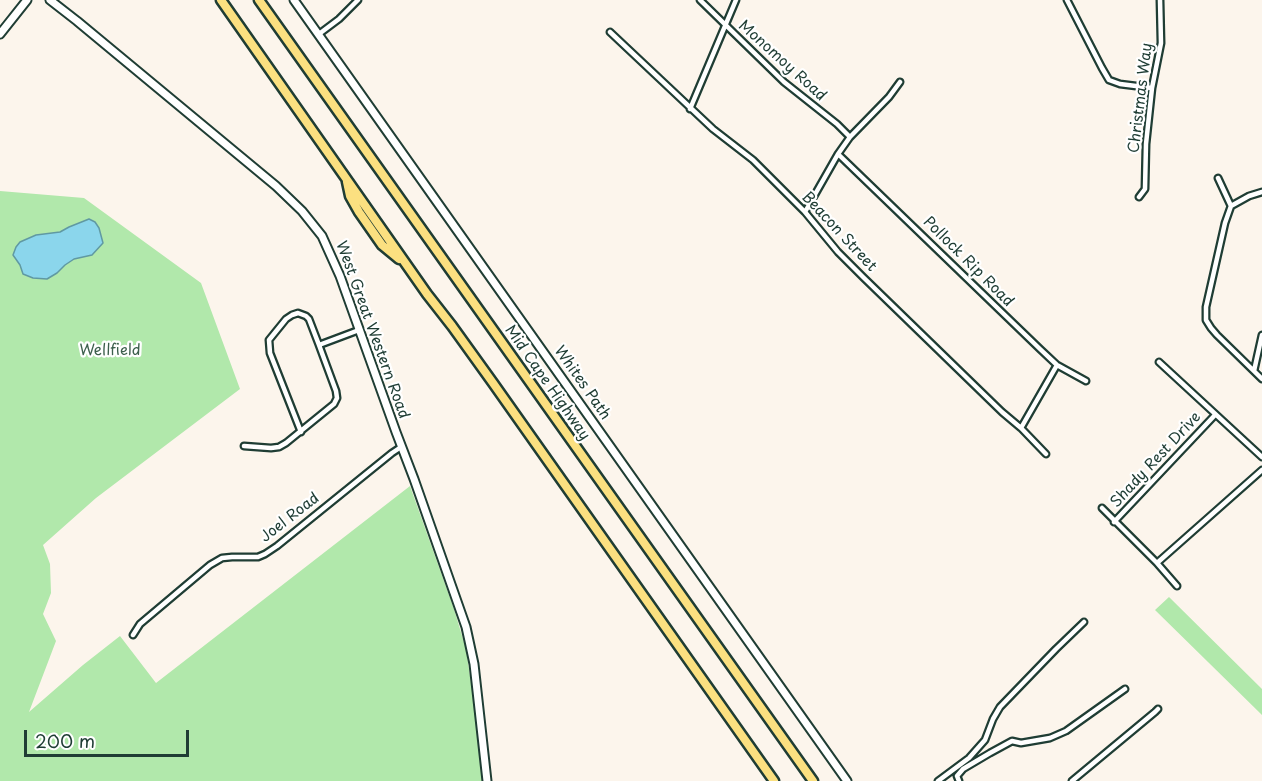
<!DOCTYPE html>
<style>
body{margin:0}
#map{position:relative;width:1262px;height:781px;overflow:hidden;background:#fcf5ec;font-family:"Playpen Sans",sans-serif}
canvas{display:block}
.scale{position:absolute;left:24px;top:730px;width:165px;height:27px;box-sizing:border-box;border:3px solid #1f3d34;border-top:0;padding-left:8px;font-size:18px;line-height:21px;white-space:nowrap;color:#1f3d34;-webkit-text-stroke:4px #fff;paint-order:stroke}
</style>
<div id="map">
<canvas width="1262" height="781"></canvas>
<div class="scale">200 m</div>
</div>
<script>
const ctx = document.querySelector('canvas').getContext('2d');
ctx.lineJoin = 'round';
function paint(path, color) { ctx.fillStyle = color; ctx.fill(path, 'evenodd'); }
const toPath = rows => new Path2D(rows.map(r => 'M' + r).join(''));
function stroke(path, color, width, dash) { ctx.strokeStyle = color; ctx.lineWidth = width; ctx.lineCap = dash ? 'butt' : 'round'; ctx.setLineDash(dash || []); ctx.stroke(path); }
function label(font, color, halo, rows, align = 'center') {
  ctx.font = font + ' "Playpen Sans",sans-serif'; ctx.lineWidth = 4.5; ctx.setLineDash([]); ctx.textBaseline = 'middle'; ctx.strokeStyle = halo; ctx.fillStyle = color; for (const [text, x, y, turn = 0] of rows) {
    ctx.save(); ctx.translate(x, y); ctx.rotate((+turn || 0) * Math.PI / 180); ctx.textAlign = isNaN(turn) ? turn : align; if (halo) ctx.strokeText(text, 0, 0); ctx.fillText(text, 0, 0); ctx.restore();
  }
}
const green = toPath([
 [0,191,84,198,201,283,240,389,96,498,43,545,50,564,51,593,43,614,56,641,29,712,83,665,120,636,156,683,410,486,454,609,466,649,473,696,482,781,0,781],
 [1169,597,1262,689,1262,715,1155,610]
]);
const water = toPath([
 [89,219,95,222,99,228,103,243,92,255,74,259,65,265,57,273,47,279,33,278,23,274,20,265,13,255,16,247,20,242,36,235,60,232,69,227,89,219]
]);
const street = toPath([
 [700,0,784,82,837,124,850,137],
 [1067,0,1102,68,1109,80,1120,84,1152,88],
 [610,32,713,129,753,160,805,212,838,252,863,277,1002,412,1021,428,1046,454],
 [319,34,339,19,358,0],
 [690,109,736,0],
 [838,154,1040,349,1057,365,1086,381],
 [1218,178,1231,206,1225,223,1206,307,1206,320,1211,328,1217,335,1262,379],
 [1139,197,1145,189,1146,144,1152,88,1161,43,1160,0],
 [1231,206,1249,196,1262,192],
 [805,212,838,154,850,137,889,97,900,82],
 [1159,362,1262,457],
 [1254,371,1262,335],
 [1021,428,1057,365],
 [301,432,270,353,269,340,286,319,292,315,298,313,306,316,309,319,319,345],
 [244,446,271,448,279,447,286,443,334,404,337,398,336,391,319,345,359,330],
 [1102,508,1157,563,1177,586],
 [1114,522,1215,415],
 [1157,563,1262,470],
 [133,635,140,624,210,565,222,558,232,557,258,557,265,554,277,546,392,453,401,447],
 [938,781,969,758,985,740,993,719,1000,707,1056,649,1084,622],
 [959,781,957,776,963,769,990,753,1012,741,1021,743,1050,738,1066,731,1125,689],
 [1072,781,1155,712,1158,709]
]);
const secondary = toPath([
 [50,0,77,21,276,186,302,211,322,236,340,276,396,432,414,479,466,627,474,664,487,781],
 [294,0,847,781],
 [0,34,27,0]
]);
const highway = toPath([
 [221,0,427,294,452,326,493,383,774,781],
 [259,0,813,781],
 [347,182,350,196,359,212,382,245,399,259]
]);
const streetNames = [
 ["Monomoy Road",782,61,42],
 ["Christmas Way",1141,98,-83],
 ["Beacon Street",839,232,47],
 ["Pollock Rip Road",968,262,45],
 ["West Great Western Road",372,330,70],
 ["Mid Cape Highway",547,383,55],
 ["Whites Path",582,383,55],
 ["Shady Rest Drive",1156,460,-47],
 ["Joel Road",290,518,-38]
];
const parkNames = [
 ["Wellfield",110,351]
];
paint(green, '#b1e8ab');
paint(water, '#8bd6ec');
stroke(water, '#6099a2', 1.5);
stroke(street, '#1f3d34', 9);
stroke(secondary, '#1f3d34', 11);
stroke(highway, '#1f3d34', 13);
stroke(street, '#fff', 4.5);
stroke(secondary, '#fff', 7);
stroke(highway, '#fbe080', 8);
label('15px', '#1f3d34', '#fff', streetNames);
label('15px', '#3c5f4c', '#fff', parkNames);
</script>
